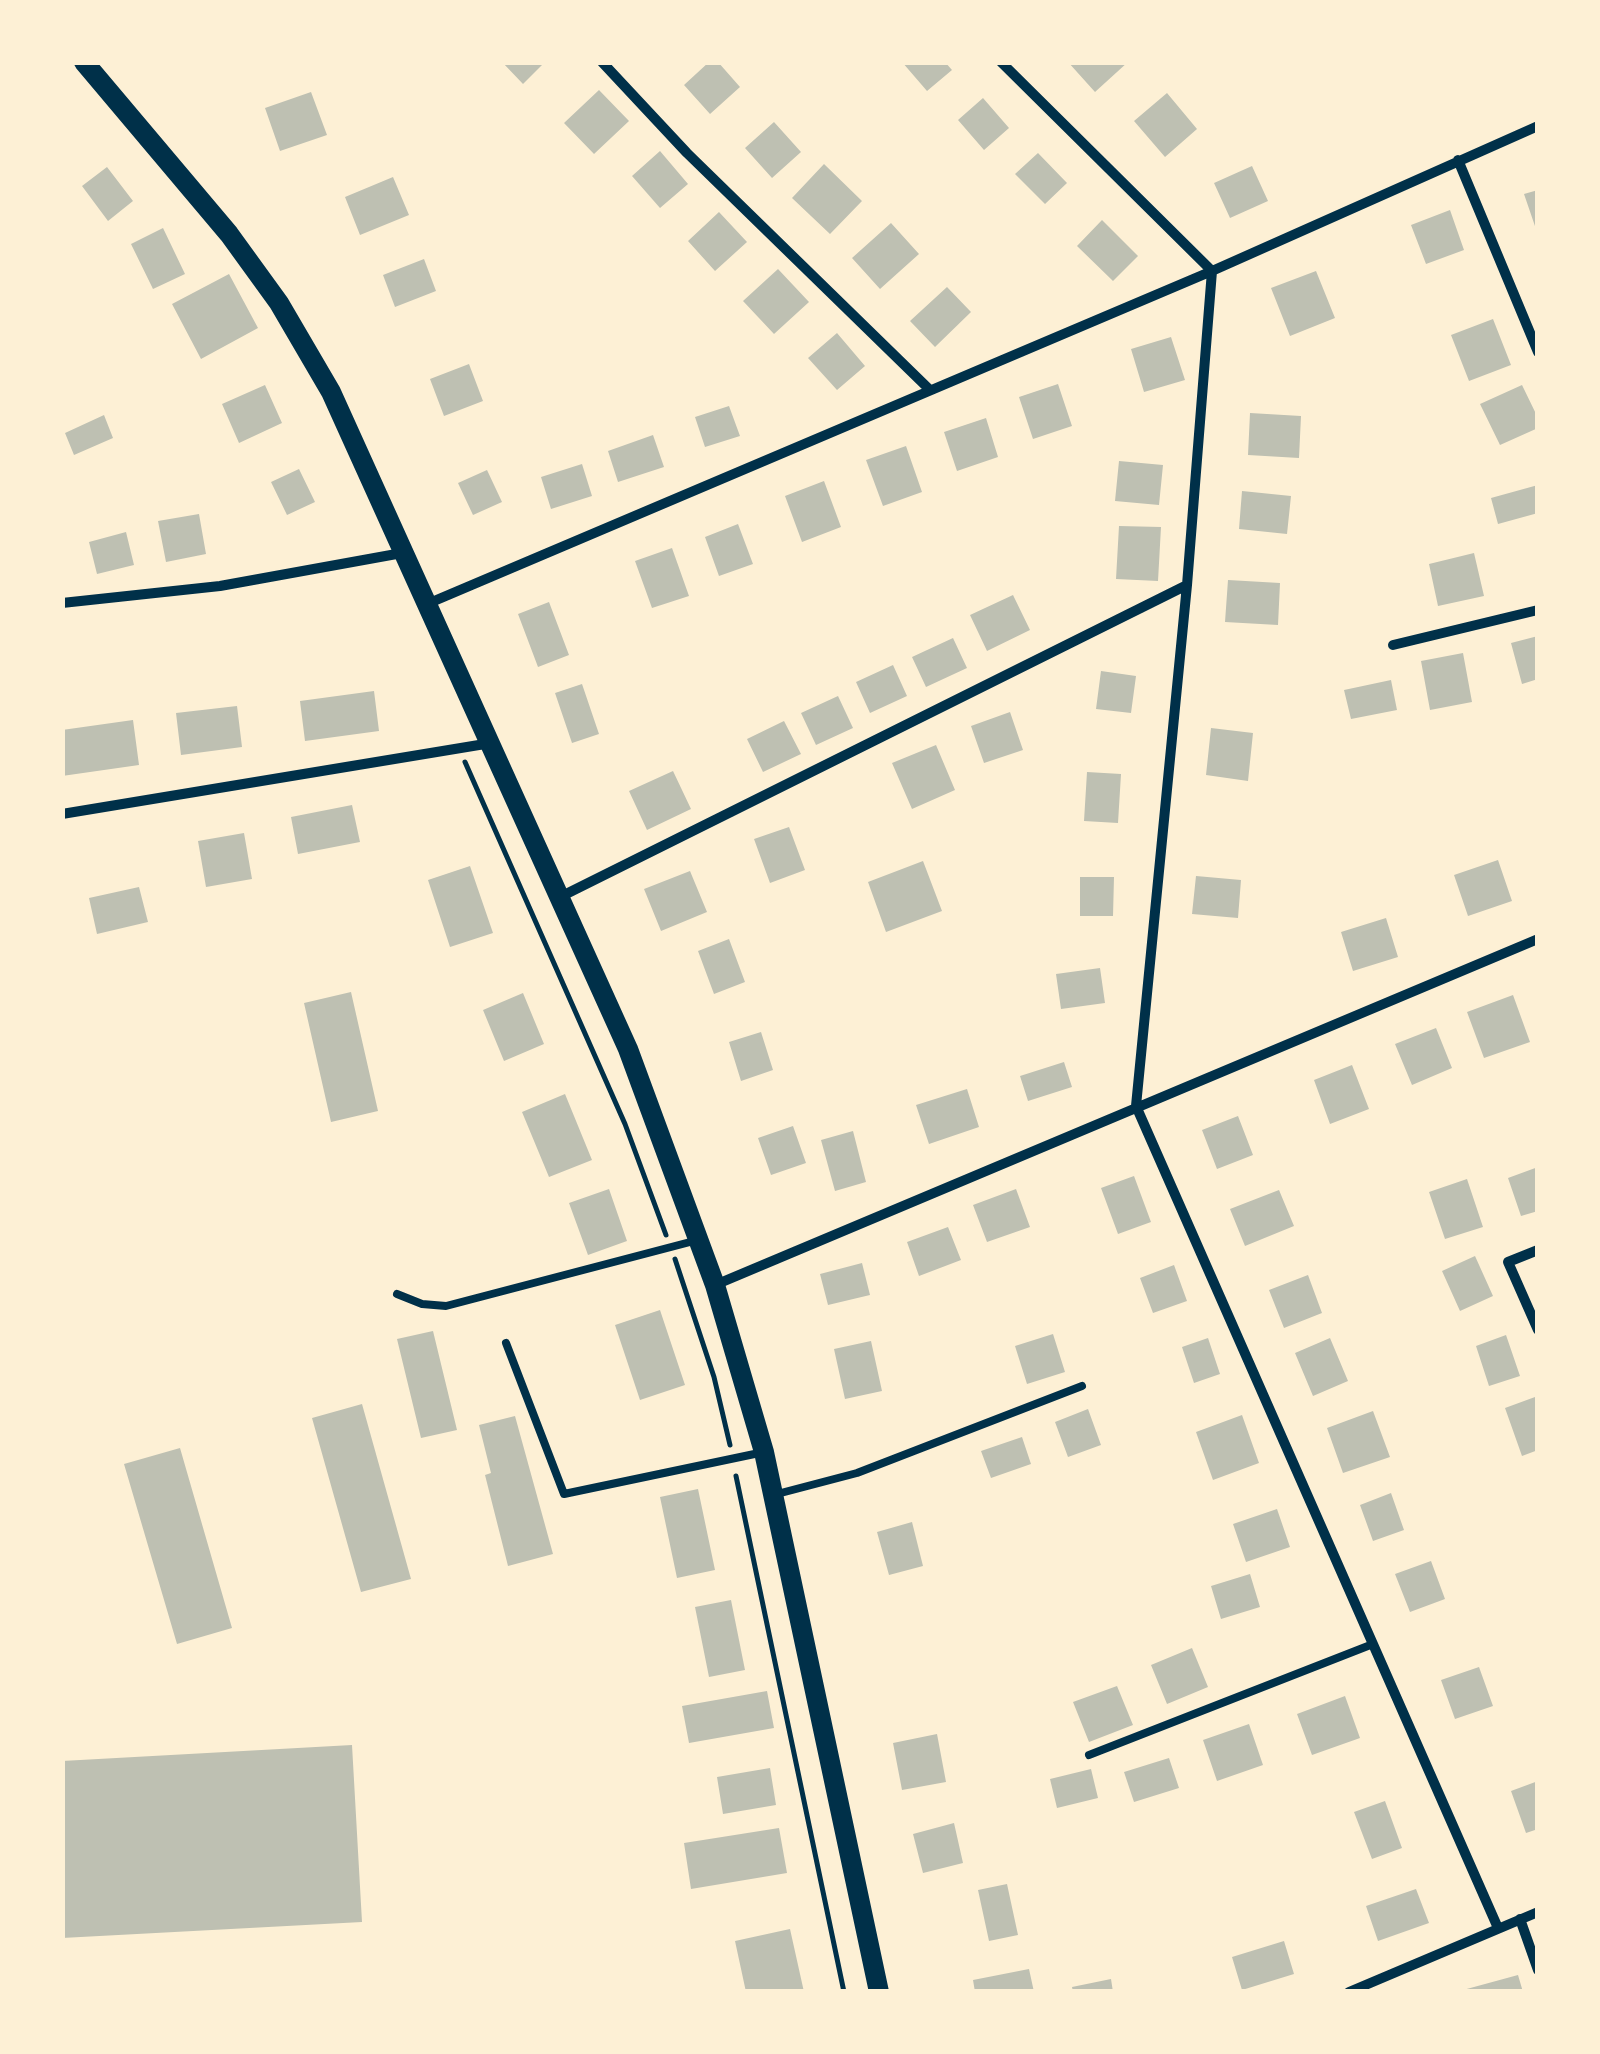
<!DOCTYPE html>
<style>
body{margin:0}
#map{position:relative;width:1600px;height:2054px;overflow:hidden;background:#fdf0d5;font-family:"Sofia Sans Condensed",sans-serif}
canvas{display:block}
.frame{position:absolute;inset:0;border:65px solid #fdf0d5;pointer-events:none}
</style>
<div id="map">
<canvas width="1600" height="2054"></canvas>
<div class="frame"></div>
</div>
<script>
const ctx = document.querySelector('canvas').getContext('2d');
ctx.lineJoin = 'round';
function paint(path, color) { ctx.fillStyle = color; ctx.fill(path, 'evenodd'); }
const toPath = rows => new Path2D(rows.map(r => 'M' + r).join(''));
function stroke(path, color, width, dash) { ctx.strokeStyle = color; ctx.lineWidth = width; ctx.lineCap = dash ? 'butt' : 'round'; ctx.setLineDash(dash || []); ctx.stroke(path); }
const building = toPath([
 [502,62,545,62,523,84],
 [709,62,718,62,740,87,710,114,684,85],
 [902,62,945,62,952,70,927,91],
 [1068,62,1128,62,1095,92],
 [599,90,629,121,594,154,564,123],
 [311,92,327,135,280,151,265,108],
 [1167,93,1197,129,1165,157,1134,121],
 [983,98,1009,128,984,150,958,120],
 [774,122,801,152,772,178,745,148],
 [660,151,688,184,660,208,632,176],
 [1038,153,1067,183,1045,204,1015,174],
 [824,164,862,201,830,234,792,198],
 [1252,166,1268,201,1230,218,1214,183],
 [107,167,133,201,108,221,82,186],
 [393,177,409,215,360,235,345,197],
 [1538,190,1538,232,1537,232,1524,194],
 [1450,210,1464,250,1426,264,1411,225],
 [719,212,747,242,715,271,688,241],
 [1102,220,1138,256,1113,281,1077,246],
 [891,223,919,254,880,289,852,258],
 [163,228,185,274,153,289,131,244],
 [424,259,436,291,395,307,383,275],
 [778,269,809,302,774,334,743,301],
 [1316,271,1335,318,1290,336,1271,288],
 [229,274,258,328,201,359,172,304],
 [947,287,971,312,935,347,910,321],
 [1493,319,1511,365,1469,381,1451,335],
 [837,333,865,366,837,390,808,358],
 [1171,337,1185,380,1144,392,1131,349],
 [469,364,483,401,444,416,430,379],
 [1058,384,1072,426,1033,439,1019,397],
 [265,385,282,423,239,443,222,404],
 [1522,385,1538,418,1538,428,1500,445,1480,404],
 [729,406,740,436,705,447,695,417],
 [1250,413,1301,416,1299,458,1248,455],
 [104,415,113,438,74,455,65,433],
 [986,418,998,457,957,471,944,432],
 [653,435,664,467,618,482,608,451],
 [906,446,922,492,883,506,866,460],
 [1119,461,1163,465,1159,505,1115,501],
 [582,464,592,496,551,509,541,477],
 [299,469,315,502,287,515,271,482],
 [487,470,502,502,473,515,458,483],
 [824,481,841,527,802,542,785,496],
 [1538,485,1538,513,1498,524,1491,498],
 [1242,491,1291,496,1287,534,1239,529],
 [199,514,206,554,166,562,158,521],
 [738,524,753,564,719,576,705,537],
 [1119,526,1161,527,1158,581,1116,579],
 [126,532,134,565,97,574,89,542],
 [672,548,689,596,652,608,635,561],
 [1474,553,1484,596,1438,606,1429,564],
 [1228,580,1280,583,1278,625,1225,622],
 [1013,595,1030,630,987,651,970,615],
 [549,602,569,655,538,667,518,614],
 [1538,636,1538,679,1522,684,1511,643],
 [953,638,967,668,926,687,912,657],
 [1463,653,1472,702,1430,710,1421,661],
 [893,665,907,696,870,713,856,682],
 [1101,671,1136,676,1131,713,1096,709],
 [1391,680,1397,710,1351,719,1344,690],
 [582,684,599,734,572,743,555,693],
 [374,691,379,731,305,741,300,701],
 [838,696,853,728,816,745,801,713],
 [237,706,242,747,181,755,176,713],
 [1010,712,1023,750,984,763,971,726],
 [133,720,139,765,62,776,62,730],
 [784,721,801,754,763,772,747,739],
 [1211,728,1253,733,1248,781,1206,775],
 [936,745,955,790,912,809,892,763],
 [673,771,691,809,647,830,629,791],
 [1087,772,1121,774,1118,823,1084,821],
 [352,805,360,842,298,854,291,817],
 [789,827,805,870,770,883,754,839],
 [244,833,252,879,206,887,198,841],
 [1498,860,1512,901,1468,916,1454,875],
 [923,861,942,911,886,932,868,882],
 [470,866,493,933,450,947,428,880],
 [690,871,707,912,661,931,644,889],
 [1196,876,1241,880,1238,918,1192,914],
 [1080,877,1114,877,1113,916,1080,916],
 [139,887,148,922,97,934,89,898],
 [1386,918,1398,957,1353,971,1341,932],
 [729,939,745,982,714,994,698,951],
 [1100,968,1105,1003,1061,1009,1056,974],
 [351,992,378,1111,331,1122,304,1003],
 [523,993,544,1044,504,1061,483,1010],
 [1513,995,1530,1042,1484,1058,1467,1012],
 [1436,1028,1452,1068,1412,1085,1395,1044],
 [761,1032,773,1070,741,1081,729,1042],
 [1064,1062,1072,1087,1028,1101,1020,1076],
 [1352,1065,1369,1109,1330,1124,1314,1080],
 [967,1089,979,1127,929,1144,916,1105],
 [565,1094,592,1160,549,1177,522,1112],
 [1238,1116,1253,1155,1217,1169,1202,1130],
 [793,1126,806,1163,771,1175,758,1138],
 [853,1131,866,1182,835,1191,821,1140],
 [1538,1167,1538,1211,1521,1216,1508,1178],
 [1134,1176,1151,1222,1118,1234,1101,1188],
 [1467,1179,1483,1227,1445,1239,1429,1192],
 [609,1189,627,1241,588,1255,569,1203],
 [1016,1189,1030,1227,987,1242,973,1205],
 [1279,1190,1294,1226,1245,1246,1230,1209],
 [948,1227,961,1260,919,1276,907,1242],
 [1475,1256,1493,1296,1460,1311,1442,1271],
 [862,1263,870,1295,828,1305,820,1274],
 [1174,1265,1187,1301,1153,1313,1140,1278],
 [1308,1275,1322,1313,1284,1328,1269,1290],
 [660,1310,685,1385,640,1400,615,1325],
 [433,1331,457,1430,421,1438,397,1339],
 [1053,1334,1065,1372,1027,1384,1015,1346],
 [1506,1335,1520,1376,1489,1386,1476,1346],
 [1208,1338,1220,1374,1194,1383,1182,1347],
 [1330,1338,1348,1381,1313,1396,1295,1353],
 [871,1341,882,1391,845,1399,834,1349],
 [1535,1397,1538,1450,1522,1456,1505,1408],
 [362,1404,411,1579,361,1592,312,1418],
 [1088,1409,1101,1445,1068,1457,1055,1422],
 [1373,1411,1390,1457,1343,1473,1327,1428],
 [1242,1415,1259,1463,1213,1480,1196,1432],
 [515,1416,553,1554,508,1566,485,1475,491,1473,479,1425],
 [1022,1437,1031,1464,991,1478,981,1451],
 [180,1448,232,1628,177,1644,124,1464],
 [698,1489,715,1570,677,1578,660,1497],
 [1391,1493,1404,1530,1373,1541,1360,1505],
 [1277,1509,1290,1547,1246,1562,1233,1524],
 [912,1522,923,1566,889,1575,877,1532],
 [1431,1561,1445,1599,1410,1612,1395,1574],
 [1250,1574,1260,1607,1221,1619,1211,1586],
 [731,1600,745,1670,709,1677,695,1607],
 [1192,1648,1208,1687,1167,1704,1151,1665],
 [1479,1667,1493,1706,1455,1719,1441,1680],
 [1117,1686,1133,1725,1089,1742,1073,1702],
 [767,1691,774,1728,689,1743,682,1706],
 [1345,1696,1360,1738,1312,1755,1297,1714],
 [1249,1724,1263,1765,1217,1781,1203,1740],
 [937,1734,946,1782,902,1790,893,1743],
 [352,1745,362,1922,62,1938,62,1761],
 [1169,1758,1179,1788,1134,1802,1124,1772],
 [770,1768,776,1805,723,1814,717,1777],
 [1091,1769,1098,1798,1057,1808,1050,1779],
 [1538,1781,1538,1829,1526,1833,1511,1791],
 [1385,1801,1402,1848,1372,1859,1354,1812],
 [954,1823,963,1863,923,1873,913,1834],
 [779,1828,787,1873,691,1889,684,1843],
 [1007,1884,1018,1935,989,1941,978,1890],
 [1416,1889,1429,1923,1378,1941,1366,1906],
 [790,1929,804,1992,746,1992,735,1941],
 [1284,1941,1294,1974,1242,1990,1232,1957],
 [1029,1969,1034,1992,975,1992,973,1980],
 [1518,1975,1523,1992,1463,1992,1463,1990],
 [1111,1979,1113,1992,1073,1992,1072,1987]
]);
const path = toPath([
 [465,762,625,1124,666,1235],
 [675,1259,714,1377,730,1445],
 [736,1476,844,1992]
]);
const service = toPath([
 [397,1294,422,1304,446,1306,694,1241],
 [506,1343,564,1494,764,1452],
 [777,1494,857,1473,1082,1386],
 [1089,1755,1373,1644]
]);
const minor = toPath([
 [602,62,687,153,930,390],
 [1001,62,1212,271,1187,585,1136,1106,1498,1928],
 [1458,160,1538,352],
 [62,603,220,586,402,553],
 [427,604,1212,271,1538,126],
 [1393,645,1538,610],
 [62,814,491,743],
 [560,897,1187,585],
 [1538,1250,1508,1262,1538,1330],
 [715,1285,1538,939],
 [1520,1919,1538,1970],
 [1349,1992,1538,1912]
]);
const secondary = toPath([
 [84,62,229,234,279,303,331,392,628,1049,715,1285,764,1452,879,1992]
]);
paint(building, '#bec0b2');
stroke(path, '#003049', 5);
stroke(service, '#003049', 8);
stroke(minor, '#003049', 10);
stroke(secondary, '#003049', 20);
</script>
